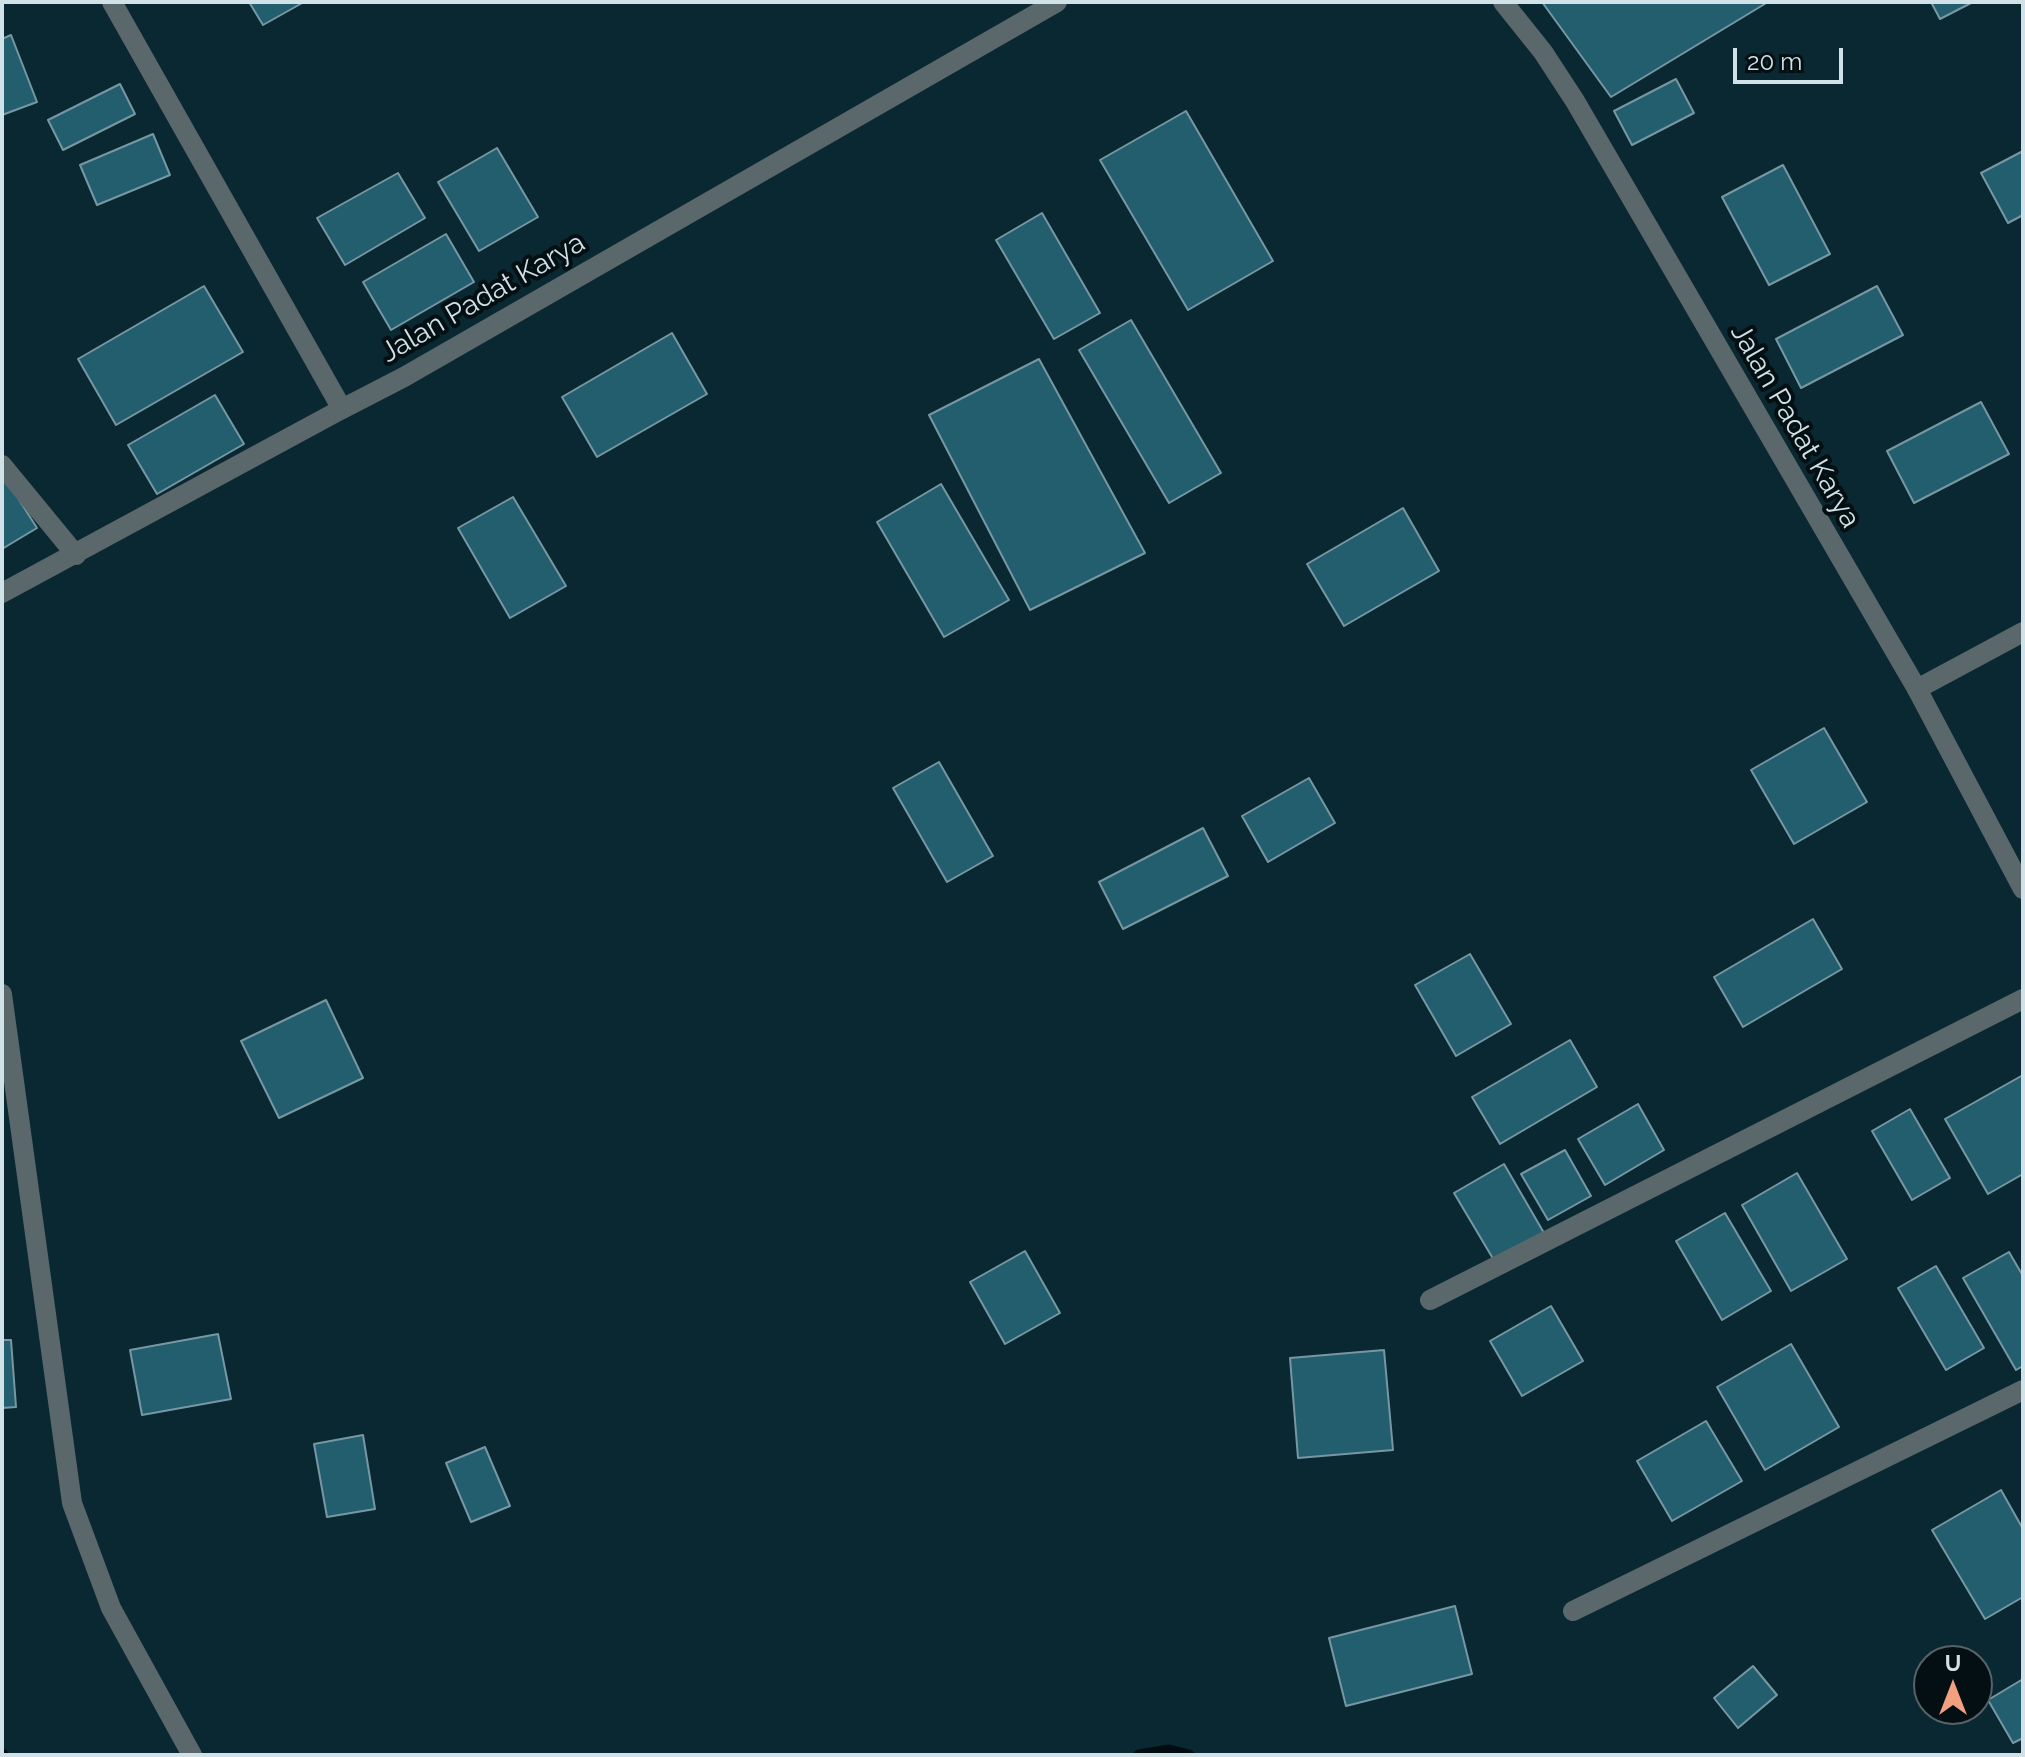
<!DOCTYPE html>
<style>
body{margin:0}
#map{position:relative;width:2025px;height:1757px;overflow:hidden;background:#0a2831;font-family:Raleway,sans-serif}
canvas{display:block}
.frame{position:absolute;inset:0;border:4px solid #d0e1e7;pointer-events:none}
.north{position:absolute;left:1913px;top:1645px;width:80px;height:80px;box-sizing:border-box;background:#040f13;border:2px solid #566368;border-radius:50%;rotate:0deg;font-size:22px;font-weight:700;line-height:32px;text-align:center;color:#d0e1e7}
.north::after{content:'';display:block;margin:auto;width:28px;height:36px;background:#f3a081;clip-path:polygon(50% 0,100% 100%,50% 72%,0 100%)}
.scale{position:absolute;left:1733px;top:48px;width:110px;height:36px;box-sizing:border-box;border:4px solid #d0e1e7;border-top:0;padding-left:10px;font-size:24px;line-height:28px;white-space:nowrap;color:#d0e1e7;-webkit-text-stroke:6px #040f13;paint-order:stroke}
</style>
<div id="map">
<canvas width="2025" height="1757"></canvas>
<div class="frame"></div>
<div class="north">U</div>
<div class="scale">20 m</div>
</div>
<script>
const ctx = document.querySelector('canvas').getContext('2d');
ctx.lineJoin = 'round';
const toPath = rows => new Path2D(rows.map(r => 'M' + r).join(''));
function stroke(path, color, width, dash) { ctx.strokeStyle = color; ctx.lineWidth = width; ctx.lineCap = dash ? 'butt' : 'round'; ctx.setLineDash(dash || []); ctx.stroke(path); }
function paint(path, color) { ctx.fillStyle = color; ctx.fill(path, 'evenodd'); }
function label(font, color, halo, rows, align = 'center') {
  ctx.font = font + ' Raleway,sans-serif'; ctx.lineWidth = 8; ctx.setLineDash([]); ctx.textBaseline = 'middle'; ctx.strokeStyle = halo; ctx.fillStyle = color; for (const [text, x, y, turn = 0] of rows) {
    ctx.save(); ctx.translate(x, y); ctx.rotate((+turn || 0) * Math.PI / 180); ctx.textAlign = isNaN(turn) ? turn : align; if (halo) ctx.strokeText(text, 0, 0); ctx.fillText(text, 0, 0); ctx.restore();
  }
}
const stream = toPath([
 [2,1754,3,1755],
 [1139,1755,1169,1750,1189,1755]
]);
const building = toPath([
 [249,2,304,2,263,25,249,2],
 [1542,2,1768,2,1611,97,1542,2],
 [1931,2,1973,2,1940,19,1931,2],
 [11,35,37,102,2,115,2,39,11,35],
 [1676,79,1694,113,1632,145,1614,111,1676,79],
 [120,84,135,114,63,150,48,120,120,84],
 [1186,111,1273,261,1188,310,1100,160,1186,111],
 [153,134,170,175,97,205,80,165,153,134],
 [497,148,538,217,479,251,438,182,497,148],
 [2023,151,2023,215,2008,223,1981,173,2023,151],
 [1783,165,1830,254,1769,285,1722,197,1783,165],
 [398,173,425,218,345,265,317,218,398,173],
 [1042,213,1100,313,1054,339,996,240,1042,213],
 [446,234,474,282,391,330,363,282,446,234],
 [204,286,243,352,116,425,78,359,204,286],
 [1877,286,1903,335,1801,388,1776,339,1877,286],
 [1131,320,1221,473,1169,503,1079,350,1131,320],
 [672,333,707,394,597,457,562,397,672,333],
 [1039,359,1145,553,1030,610,929,415,1039,359],
 [215,395,244,444,157,494,128,445,215,395],
 [1981,402,2009,454,1914,503,1887,451,1981,402],
 [6,479,37,528,2,549,2,481,6,479],
 [941,484,1009,600,944,637,877,522,941,484],
 [513,497,566,586,510,618,458,528,513,497],
 [1403,508,1439,571,1344,626,1307,564,1403,508],
 [1824,728,1867,802,1794,844,1751,770,1824,728],
 [939,762,993,856,947,882,893,788,939,762],
 [1309,778,1335,823,1268,862,1242,816,1309,778],
 [1203,828,1228,876,1123,929,1099,882,1203,828],
 [1813,919,1842,969,1743,1027,1714,977,1813,919],
 [1470,954,1511,1024,1456,1056,1415,985,1470,954],
 [326,1000,363,1078,279,1118,241,1041,326,1000],
 [1570,1040,1597,1087,1500,1144,1472,1097,1570,1040],
 [2023,1075,2023,1174,1988,1194,1945,1119,2023,1075],
 [1638,1104,1664,1150,1605,1185,1578,1139,1638,1104],
 [1910,1109,1950,1178,1912,1200,1872,1131,1910,1109],
 [1565,1150,1591,1196,1548,1220,1521,1174,1565,1150],
 [1504,1164,1544,1233,1495,1262,1454,1193,1504,1164],
 [1797,1173,1847,1259,1791,1291,1742,1205,1797,1173],
 [1725,1213,1771,1291,1722,1320,1676,1241,1725,1213],
 [1025,1251,1060,1313,1005,1344,970,1282,1025,1251],
 [2009,1252,2023,1276,2023,1366,2016,1370,1963,1278,2009,1252],
 [1936,1266,1984,1348,1946,1370,1898,1288,1936,1266],
 [1551,1306,1583,1361,1522,1396,1490,1341,1551,1306],
 [218,1334,231,1399,142,1415,130,1350,218,1334],
 [2,1340,11,1340,16,1407,2,1408,2,1340],
 [1791,1344,1839,1427,1765,1470,1717,1387,1791,1344],
 [1384,1350,1393,1450,1298,1458,1290,1358,1384,1350],
 [1706,1421,1742,1481,1672,1521,1637,1461,1706,1421],
 [363,1435,375,1509,327,1517,314,1444,363,1435],
 [485,1447,510,1506,471,1522,446,1463,485,1447],
 [2001,1490,2023,1529,2023,1597,1985,1619,1932,1530,2001,1490],
 [1455,1606,1472,1674,1346,1706,1329,1638,1455,1606],
 [1753,1666,1777,1695,1738,1728,1714,1698,1753,1666],
 [2023,1679,2023,1738,2013,1743,1988,1700,2023,1679]
]);
const minor = toPath([
 [2,465,76,555],
 [2,593,342,409],
 [1917,689,2023,632],
 [2,994,72,1503,111,1608,192,1755],
 [1430,1300,2023,999],
 [1573,1611,2023,1390]
]);
const tertiary = toPath([
 [112,2,342,409,404,377,1057,2],
 [1503,2,1543,52,1575,101,1917,689,2023,889]
]);
const streetNames = [
 ["Jalan Padat Karya",483,298,-30],
 ["Jalan Padat Karya",1795,426,60]
];
stroke(stream, '#010c10', 11);
paint(building, '#235e6f');
stroke(building, '#7797a2', 2);
stroke(minor, '#5a676b', 20);
stroke(tertiary, '#5a676b', 20);
label('28px', '#d0e1e7', '#040f13', streetNames);
</script>
